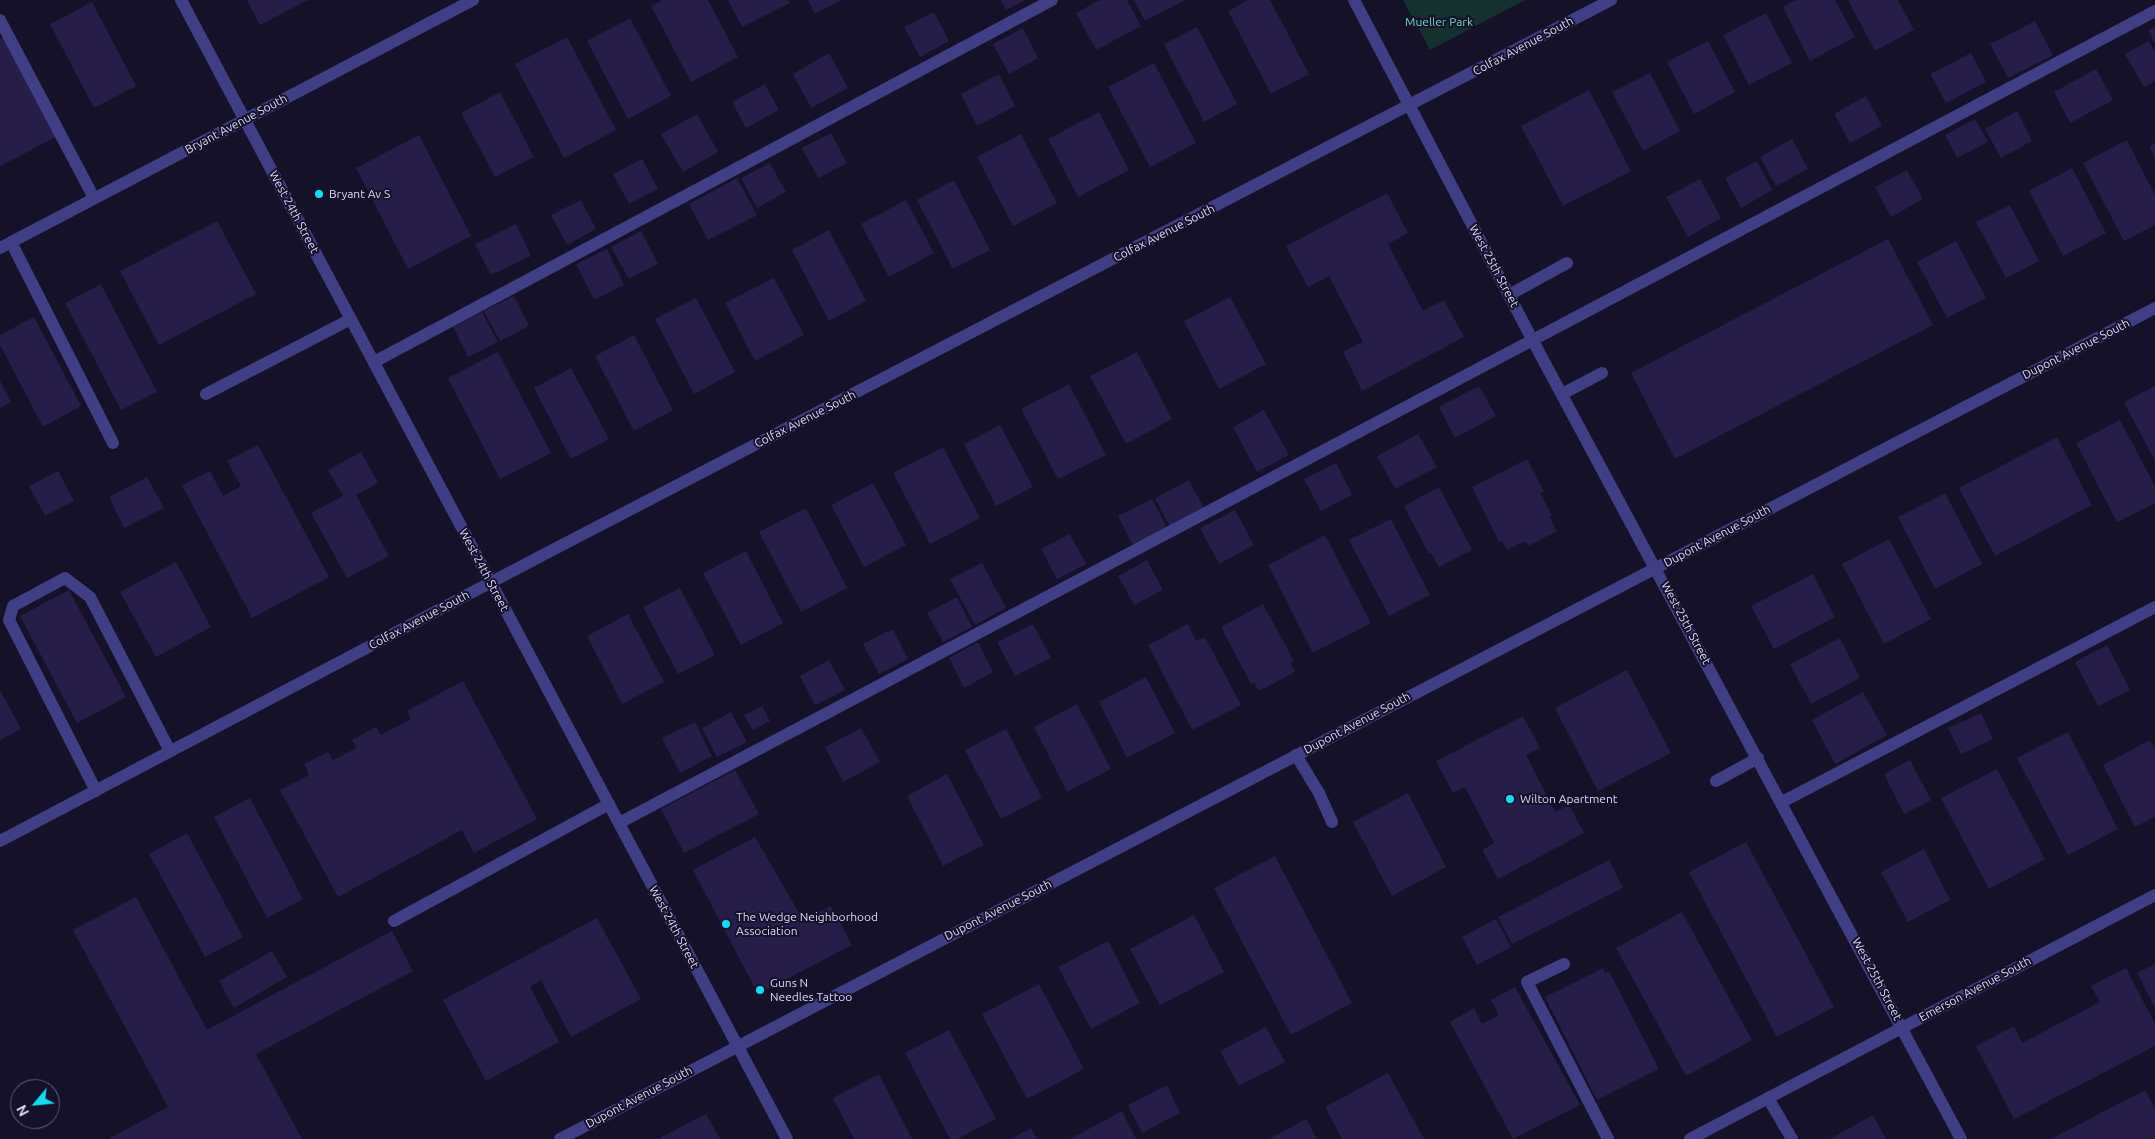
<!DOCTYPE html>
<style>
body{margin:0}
#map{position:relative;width:2155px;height:1139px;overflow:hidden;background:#151128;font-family:Ubuntu,sans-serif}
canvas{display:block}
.north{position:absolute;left:10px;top:1079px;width:50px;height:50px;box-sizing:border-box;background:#151128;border:1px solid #65617d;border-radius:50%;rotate:242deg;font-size:14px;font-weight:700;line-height:20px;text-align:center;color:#ddd9fd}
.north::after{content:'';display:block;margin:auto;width:18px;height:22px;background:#0ddff5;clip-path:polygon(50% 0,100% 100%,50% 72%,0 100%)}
</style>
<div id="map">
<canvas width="2155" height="1139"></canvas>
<div class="north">N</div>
</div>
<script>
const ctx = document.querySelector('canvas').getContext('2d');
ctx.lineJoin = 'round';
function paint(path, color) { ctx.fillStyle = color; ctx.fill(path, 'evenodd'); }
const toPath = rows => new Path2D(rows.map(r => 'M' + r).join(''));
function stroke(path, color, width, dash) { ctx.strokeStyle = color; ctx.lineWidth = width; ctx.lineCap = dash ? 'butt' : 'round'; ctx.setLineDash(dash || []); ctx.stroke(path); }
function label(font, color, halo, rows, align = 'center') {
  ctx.font = font + ' Ubuntu,sans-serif'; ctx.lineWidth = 4; ctx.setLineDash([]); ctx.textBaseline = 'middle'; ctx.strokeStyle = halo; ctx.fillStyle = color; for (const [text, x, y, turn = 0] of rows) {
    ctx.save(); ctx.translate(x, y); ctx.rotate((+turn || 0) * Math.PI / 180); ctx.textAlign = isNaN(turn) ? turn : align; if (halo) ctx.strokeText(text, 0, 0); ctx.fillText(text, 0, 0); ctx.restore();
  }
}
const green = toPath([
 [1403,0,1525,0,1430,50]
]);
const building = toPath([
 [247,0,308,0,260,25],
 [663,0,708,0,738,57,691,82,651,6],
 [728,0,788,0,790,3,742,27],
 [808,0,842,0,815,14],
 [1001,0,1025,0,1006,10],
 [1100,0,1127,0,1141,26,1096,50,1076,13],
 [1134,0,1185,0,1145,21],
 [1248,0,1270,0,1309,74,1271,94,1228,11],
 [1796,0,1835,0,1855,37,1810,61,1783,7],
 [1848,0,1898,0,1914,30,1875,51],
 [92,2,136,86,94,108,50,24],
 [934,12,949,41,920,57,904,27],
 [1766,13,1792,63,1749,85,1723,35],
 [630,18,671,96,628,119,587,41],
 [2035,21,2053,55,2008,78,1990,44],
 [1197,27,1237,104,1204,122,1164,44],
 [2155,27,2155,43,2148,30],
 [1023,28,1038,58,1009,74,993,44],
 [6,36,58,136,0,166,0,39],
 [567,37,616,130,564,158,515,64],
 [1708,41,1735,92,1694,114,1667,62],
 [2149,41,2155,52,2155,81,2144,87,2125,54],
 [829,53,848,88,811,108,793,74],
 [1971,53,1986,82,1946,103,1930,74],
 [1154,63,1196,143,1150,167,1108,87],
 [2096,69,2113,100,2070,123,2054,92],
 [1650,73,1680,131,1643,151,1612,92],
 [999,74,1015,106,977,126,961,94],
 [765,84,779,110,746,128,732,102],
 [1589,90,1631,171,1563,206,1521,126],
 [500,92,534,157,495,177,461,113],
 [1866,96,1882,126,1850,143,1834,114],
 [2017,111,2032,141,2001,158,1985,129],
 [1099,112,1129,170,1078,197,1048,139],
 [697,114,718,152,683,172,661,134],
 [1975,119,1988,142,1957,158,1945,135],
 [831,133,847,163,818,178,802,148],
 [1021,134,1057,203,1013,226,977,157],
 [419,135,471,236,408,269,356,168],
 [1792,139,1808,169,1776,186,1760,157],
 [2127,140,2155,195,2155,225,2124,241,2083,163],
 [2155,143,2155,158,2149,146],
 [642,159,658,189,629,204,613,174],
 [1757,161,1772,190,1741,208,1725,178],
 [770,163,786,192,757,208,741,178],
 [2072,168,2106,233,2063,256,2029,191],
 [1907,170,1923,199,1891,217,1875,187],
 [737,178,757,215,708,240,689,204],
 [1700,179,1721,218,1688,237,1666,197],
 [954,180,990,250,953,269,917,200],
 [1387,193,1408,233,1388,244,1423,311,1444,300,1464,337,1362,391,1343,352,1363,342,1329,276,1308,287,1286,246],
 [581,200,596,229,567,245,551,215],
 [906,200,934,253,889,277,861,224],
 [2010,205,2039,261,2006,278,1976,222],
 [217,221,256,294,159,345,120,271],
 [516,224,531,256,491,275,475,244],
 [829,230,866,301,829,321,792,250],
 [641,231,658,264,629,279,611,247],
 [1888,239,1933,325,1675,459,1631,373],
 [1956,241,1986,298,1947,318,1917,262],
 [607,249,624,285,594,300,576,264],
 [774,278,804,335,755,361,725,303],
 [101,284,157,392,121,410,65,303],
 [514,296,529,326,500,341,484,311],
 [1230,297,1266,364,1219,389,1184,321],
 [696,298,735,372,694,394,655,319],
 [482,312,498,342,468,357,453,327],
 [34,317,81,406,43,427,0,345,0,335],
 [634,335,673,410,634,431,595,356],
 [498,352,551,453,500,479,448,378],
 [1137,352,1172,419,1126,444,1090,376],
 [571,368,609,439,571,459,534,388],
 [0,381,11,402,0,408],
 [1069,384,1106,455,1058,479,1021,409],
 [1479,386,1496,416,1455,438,1439,407],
 [2155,386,2155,461,2124,402],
 [1264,410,1289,455,1257,472,1233,427],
 [2120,420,2155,486,2155,503,2117,522,2076,443],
 [1000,425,1033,487,996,506,964,444],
 [1418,434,1437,467,1395,489,1377,456],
 [2057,437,2092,505,1995,556,1959,488],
 [258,445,329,577,252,618,182,485,210,471,223,496,241,486,227,461],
 [943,447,980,518,930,544,893,473],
 [361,452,378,483,356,495,389,556,347,578,311,513,343,496,328,470],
 [1527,459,1544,492,1540,493,1552,515,1549,516,1557,531,1528,546,1525,541,1507,550,1502,541,1499,542,1472,487],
 [1336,463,1352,495,1321,511,1304,479],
 [58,471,74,501,45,516,29,486],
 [147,477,164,508,124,528,109,497],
 [1189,480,1205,510,1171,528,1155,498],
 [873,483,906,545,864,567,831,505],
 [1439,487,1472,550,1439,567,1431,553,1429,554,1404,506],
 [1945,493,1982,564,1935,589,1898,517],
 [1152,499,1167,528,1133,546,1118,516],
 [806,508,847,588,801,612,759,532],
 [1235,510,1254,545,1219,564,1200,528],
 [1391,519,1430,595,1389,616,1349,540],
 [1070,534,1086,564,1057,579,1041,549],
 [1325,535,1371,623,1313,653,1268,565],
 [1889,539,1931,619,1884,644,1842,564],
 [746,551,783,623,741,645,703,573],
 [1147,560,1163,590,1134,605,1118,576],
 [176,562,211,627,156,657,120,592],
 [982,563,1006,608,975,625,950,579],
 [1813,574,1835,617,1774,649,1751,606],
 [680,588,715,655,678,674,643,607],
 [69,590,126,697,77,723,20,616],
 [957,597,972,627,943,642,927,613],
 [1263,604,1294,661,1290,663,1295,672,1259,691,1254,683,1251,684,1221,627],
 [628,614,664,682,622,704,587,636],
 [1033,624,1051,658,1015,676,997,642],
 [1188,624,1196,641,1205,637,1241,705,1192,730,1148,645],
 [893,629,908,659,879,674,863,644],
 [1840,638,1860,678,1811,704,1790,664],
 [978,642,993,672,964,688,949,658],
 [2107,645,2130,690,2098,706,2075,662],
 [829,660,845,690,815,705,800,676],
 [1627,670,1671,753,1598,791,1555,708],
 [1146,677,1175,733,1127,758,1099,702],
 [463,681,537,819,474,853,462,830,338,897,280,790,309,775,304,764,328,752,333,760,357,748,352,740,376,727,381,735,411,719,407,711],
 [0,690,21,729,0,740],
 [1863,692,1887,735,1835,764,1812,720],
 [1077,704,1111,769,1067,792,1034,727],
 [762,706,770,721,753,730,744,715],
 [731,712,747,742,717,757,702,728],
 [1981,713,1993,739,1961,754,1948,728],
 [1523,716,1540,748,1526,755,1555,812,1569,805,1584,833,1498,879,1482,850,1494,843,1465,787,1453,793,1436,761],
 [695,722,712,756,680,773,662,738],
 [861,728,880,762,843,782,825,747],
 [1006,729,1042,798,1001,819,965,750],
 [2068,732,2118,829,2068,855,2017,758],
 [2150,740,2155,749,2155,817,2135,827,2103,765],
 [1910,760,1931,800,1904,814,1884,774],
 [1997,769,2045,859,1989,889,1941,798],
 [735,770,759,814,684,853,661,809],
 [947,774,984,845,943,866,907,796],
 [1408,793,1446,867,1392,896,1353,822],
 [250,798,303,899,267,918,214,817],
 [187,833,243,937,205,957,149,854],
 [755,837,803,920,831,906,852,945,758,994,693,870],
 [1746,842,1834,1007,1777,1037,1689,872],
 [1924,849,1950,900,1908,922,1881,872],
 [1275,856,1352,1003,1291,1035,1214,888],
 [1609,860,1623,888,1512,944,1498,917],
 [136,897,207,1030,392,931,413,971,256,1054,302,1139,108,1139,168,1107,73,930],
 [1682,912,1752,1040,1686,1076,1616,948],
 [1194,915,1224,972,1160,1005,1130,949],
 [597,918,641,999,571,1037,541,980,530,987,559,1042,486,1081,443,1000],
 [1496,919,1511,947,1477,965,1462,937],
 [1108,941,1140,1003,1091,1029,1058,967],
 [272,951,287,977,234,1008,219,981],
 [2155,964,2155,1008,2137,973],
 [1603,968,1605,973,1609,971,1659,1069,1597,1100,1545,997],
 [2126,968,2155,1024,2155,1046,2014,1119,1976,1046,2014,1026,2022,1043,2100,1002,2091,986],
 [1039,984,1084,1069,1027,1099,982,1014],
 [1515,987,1580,1105,1513,1139,1450,1022,1474,1008,1482,1024,1499,1015,1491,1000],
 [1266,1027,1285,1062,1239,1086,1220,1051],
 [949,1030,996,1119,957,1139,950,1139,905,1053],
 [1388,1073,1424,1139,1342,1139,1325,1107],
 [879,1074,912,1139,854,1139,833,1098],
 [1167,1085,1180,1113,1142,1133,1128,1105],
 [2145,1090,2155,1109,2155,1139,2051,1139],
 [1122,1111,1136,1139,1070,1139],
 [706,1114,720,1139,658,1139],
 [1873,1115,1886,1139,1830,1139],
 [1306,1119,1317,1139,1269,1139],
 [1031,1128,1037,1139,1011,1139]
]);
const service = toPath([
 [0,20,94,198],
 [11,242,113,443],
 [1509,295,1567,263],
 [374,362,1052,0],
 [206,394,351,319],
 [1562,394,1602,373],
 [1296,755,1319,793,1332,822],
 [1716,781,1758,758],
 [96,791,9,620,13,606,65,578,90,597,170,751],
 [1782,802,2155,607],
 [619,823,2155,11],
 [394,921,609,804],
 [1564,964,1527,982,1608,1139],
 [1768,1098,1792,1139]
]);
const minor = toPath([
 [1354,0,1533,341,1961,1139],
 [0,248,473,0],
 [0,841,541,556,1611,0],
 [1690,1139,2155,895]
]);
const tertiary = toPath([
 [181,0,787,1139],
 [560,1139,2155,308]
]);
const markers = [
 [319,194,5,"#0ddff5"],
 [1510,799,5,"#0ddff5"],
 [726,924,5,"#0ddff5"],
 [760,990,5,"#0ddff5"]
];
const parkNames = [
 ["Mueller Park",1439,22]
];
const streetNames = [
 ["Colfax Avenue South",1523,46,-28],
 ["Bryant Avenue South",236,124,-28],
 ["West 24th Street",294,212,62],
 ["Colfax Avenue South",1164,233,-27],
 ["West 25th Street",1494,266,62],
 ["Dupont Avenue South",2076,349,-27],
 ["Colfax Avenue South",805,419,-27],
 ["Dupont Avenue South",1717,536,-28],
 ["West 24th Street",484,570,62],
 ["Colfax Avenue South",419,620,-28],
 ["West 25th Street",1686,623,62],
 ["Dupont Avenue South",1357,723,-28],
 ["Dupont Avenue South",998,910,-27],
 ["West 24th Street",674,927,62],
 ["West 25th Street",1877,979,62],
 ["Emerson Avenue South",1975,989,-28],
 ["Dupont Avenue South",639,1097,-28]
];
const poiNames = [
 ["Bryant Av S",329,194],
 ["Wilton Apartment",1520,799],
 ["The Wedge Neighborhood",736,917],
 ["Association",736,931],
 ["Guns N",770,983],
 ["Needles Tattoo",770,997]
];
paint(green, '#143130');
paint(building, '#261e48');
stroke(service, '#403e84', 12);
stroke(minor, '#403e84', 12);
stroke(tertiary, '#403e84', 12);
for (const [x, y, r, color] of markers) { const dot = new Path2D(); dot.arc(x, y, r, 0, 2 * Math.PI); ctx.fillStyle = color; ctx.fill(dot); stroke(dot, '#151128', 2); }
label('12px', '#67dcbe', '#151128', parkNames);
label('12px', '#ddd9fd', '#151128', streetNames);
label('12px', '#ddd9fd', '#151128', poiNames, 'left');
</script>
